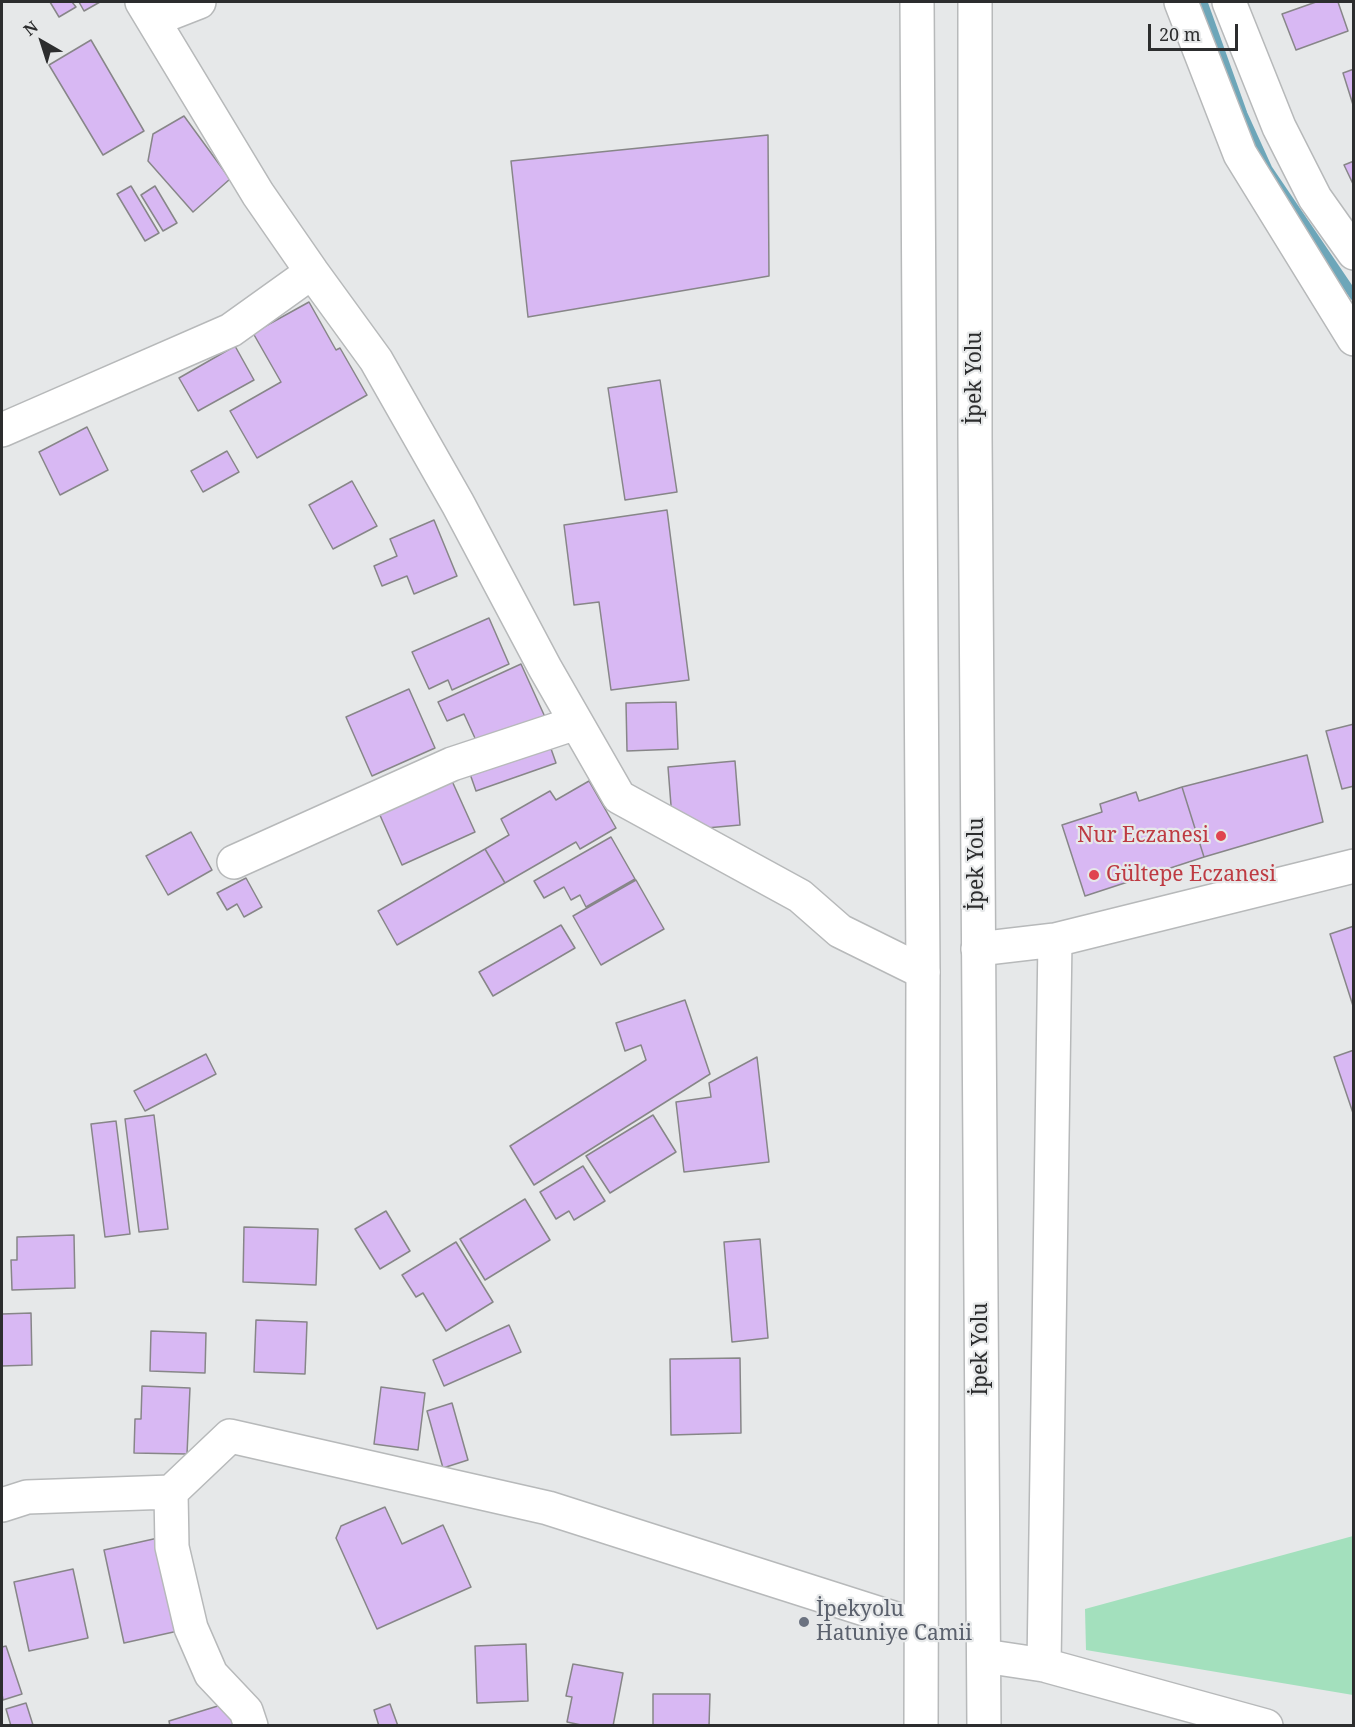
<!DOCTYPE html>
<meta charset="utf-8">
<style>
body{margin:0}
#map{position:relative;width:1355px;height:1727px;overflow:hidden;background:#e6e8e9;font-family:"Noto Serif",serif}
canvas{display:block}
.frame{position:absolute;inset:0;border:3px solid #2c2d2e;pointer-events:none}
.north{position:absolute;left:12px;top:12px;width:60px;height:60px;-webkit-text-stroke:4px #e6e8e9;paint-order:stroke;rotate:321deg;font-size:16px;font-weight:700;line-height:24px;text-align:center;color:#2c2d2e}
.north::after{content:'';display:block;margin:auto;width:21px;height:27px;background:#2c2d2e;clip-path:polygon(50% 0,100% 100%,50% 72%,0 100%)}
.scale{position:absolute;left:1148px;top:24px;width:90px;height:27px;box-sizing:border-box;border:3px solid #2c2d2e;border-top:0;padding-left:8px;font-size:18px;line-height:21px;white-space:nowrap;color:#2c2d2e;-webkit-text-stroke:4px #e6e8e9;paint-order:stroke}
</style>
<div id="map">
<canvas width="1355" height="1727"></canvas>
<div class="frame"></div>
<div class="north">N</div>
<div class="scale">20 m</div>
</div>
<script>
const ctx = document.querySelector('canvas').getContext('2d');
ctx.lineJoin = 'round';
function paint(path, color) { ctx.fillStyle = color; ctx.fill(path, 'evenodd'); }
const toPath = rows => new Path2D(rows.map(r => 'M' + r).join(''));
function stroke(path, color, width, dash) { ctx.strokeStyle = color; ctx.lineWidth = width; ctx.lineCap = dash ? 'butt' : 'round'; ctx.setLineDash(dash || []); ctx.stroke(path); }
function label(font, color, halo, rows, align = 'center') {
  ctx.font = font + ' "Noto Serif",serif'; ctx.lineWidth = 4.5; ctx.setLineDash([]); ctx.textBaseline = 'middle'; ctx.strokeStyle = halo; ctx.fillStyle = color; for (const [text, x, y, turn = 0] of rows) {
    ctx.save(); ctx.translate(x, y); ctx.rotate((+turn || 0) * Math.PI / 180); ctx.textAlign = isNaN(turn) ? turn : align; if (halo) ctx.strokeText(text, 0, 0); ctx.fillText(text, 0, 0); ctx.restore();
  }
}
const green = toPath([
 [1353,1536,1353,1695,1086,1650,1085,1609]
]);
const stream = toPath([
 [1203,2,1243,114,1268,169,1354,296]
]);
const building = toPath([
 [50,2,72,2,76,7,59,17,50,2],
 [79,2,100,2,84,11,79,2],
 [1316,2,1338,2,1348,31,1296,50,1282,14,1316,2],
 [91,40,144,131,103,155,49,65,91,40],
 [1354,69,1354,108,1343,73,1354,69],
 [184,116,230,179,193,212,148,161,153,134,184,116],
 [768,135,769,276,528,317,511,161,768,135],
 [1354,161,1354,186,1344,165,1354,161],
 [131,186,159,233,145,241,117,194,131,186],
 [155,186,177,223,163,231,141,195,155,186],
 [309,302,336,350,340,348,367,395,257,458,230,411,281,382,253,333,309,302],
 [235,346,254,380,198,411,179,378,235,346],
 [660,380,677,492,625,500,608,388,660,380],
 [87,427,108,470,60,495,39,452,87,427],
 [227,451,239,472,203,492,191,471,227,451],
 [352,481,377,526,333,549,309,505,352,481],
 [667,510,689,680,611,690,599,602,574,605,564,525,667,510],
 [434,520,457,576,414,594,407,576,382,586,374,566,397,556,390,539,434,520],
 [489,618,509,664,452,690,448,680,429,689,412,652,489,618],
 [521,664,545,717,479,747,464,714,447,721,438,702,521,664],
 [409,689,435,748,372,776,346,717,409,689],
 [676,702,678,749,627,751,626,703,676,702],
 [1354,724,1354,786,1342,789,1326,731,1354,724],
 [549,743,556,763,476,791,469,771,549,743],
 [1307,755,1323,822,1204,857,1182,787,1307,755],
 [735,761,740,825,673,831,668,767,735,761],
 [452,781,475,832,402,865,379,813,452,781],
 [589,781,616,828,580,849,576,842,505,883,485,849,509,835,501,819,550,791,556,800,589,781],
 [1182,787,1204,857,1085,896,1062,825,1102,812,1100,804,1136,792,1139,801,1182,787],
 [191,832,212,870,168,895,146,856,191,832],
 [611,837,635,879,586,907,580,895,571,900,564,887,544,898,534,881,611,837],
 [485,849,505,883,397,945,378,911,485,849],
 [246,878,262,907,244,917,237,904,227,910,217,893,246,878],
 [636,880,664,929,601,965,573,916,636,880],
 [561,925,575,948,493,996,479,972,561,925],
 [1354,926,1354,1009,1330,934,1354,926],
 [685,1000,710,1074,534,1185,510,1146,646,1060,641,1045,625,1051,616,1023,685,1000],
 [1354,1050,1354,1116,1334,1057,1354,1050],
 [206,1054,216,1074,145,1111,134,1091,206,1054],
 [757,1057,769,1162,684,1172,676,1102,711,1097,709,1083,757,1057],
 [154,1115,168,1229,139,1232,125,1119,154,1115],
 [653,1115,676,1152,610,1193,586,1156,653,1115],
 [116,1121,130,1234,105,1237,91,1124,116,1121],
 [583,1166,605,1201,574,1220,569,1211,556,1219,540,1192,583,1166],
 [525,1199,550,1240,485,1280,460,1239,525,1199],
 [386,1211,410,1251,380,1269,355,1229,386,1211],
 [244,1227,318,1229,316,1285,243,1282,244,1227],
 [74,1235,75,1288,12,1290,11,1260,17,1260,17,1237,74,1235],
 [760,1239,768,1338,732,1342,724,1242,760,1239],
 [456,1242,493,1302,446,1331,423,1293,416,1297,402,1275,456,1242],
 [31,1313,32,1365,2,1366,2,1314,31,1313],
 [256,1320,307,1322,305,1374,254,1372,256,1320],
 [509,1325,521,1352,444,1386,433,1360,509,1325],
 [151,1331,206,1333,205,1373,150,1371,151,1331],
 [740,1358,741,1433,671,1435,670,1359,740,1358],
 [142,1386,190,1388,187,1454,134,1453,135,1419,141,1419,142,1386],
 [381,1387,425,1393,418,1450,374,1444,381,1387],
 [452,1403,468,1460,443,1468,427,1411,452,1403],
 [385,1507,402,1544,443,1525,471,1587,377,1629,336,1538,341,1526,385,1507],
 [158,1538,178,1631,124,1643,104,1550,158,1538],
 [73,1569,88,1638,29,1651,14,1582,73,1569],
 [526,1644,528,1701,477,1703,475,1646,526,1644],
 [6,1646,22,1694,3,1700,2,1694,2,1647,6,1646],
 [573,1664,623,1673,613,1726,586,1726,567,1722,572,1697,566,1696,573,1664],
 [653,1694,710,1694,709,1726,653,1726,653,1694],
 [234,1701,241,1726,170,1726,169,1721,234,1701],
 [26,1703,33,1725,11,1726,6,1709,26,1703],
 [390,1704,398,1726,379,1726,374,1710,390,1704]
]);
const minor = toPath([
 [142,2,258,194,312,272,376,360,458,504,545,668,619,797,800,896,840,931,923,972],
 [1181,2,1240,154,1354,339],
 [1229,2,1279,127,1315,198,1354,253],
 [153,20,199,2],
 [2,430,231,330,312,272],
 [234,862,452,764,576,723],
 [978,949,1055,940,1354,866],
 [171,1492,172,1547,191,1628,211,1674,246,1711,251,1726],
 [2,1505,27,1497,171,1492,230,1436,548,1508,921,1627],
 [984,1656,1044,1665,1266,1726],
 [1044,1665,1055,940]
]);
const highway = toPath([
 [917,2,923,972,921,1726],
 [975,2,975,437,984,1726]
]);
const markers = [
 [1221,836,6,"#e0444e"],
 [1094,875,6,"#e0444e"],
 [804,1622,6,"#6b7280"]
];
const streetNames = [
 ["İpek Yolu",975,378,-90],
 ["İpek Yolu",977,864,-90],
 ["İpek Yolu",981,1349,-90]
];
const healthNames = [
 ["Nur Eczanesi",1209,836],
 ["Gültepe Eczanesi",1106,875,"left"]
];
const worshipNames = [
 ["İpekyolu",816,1610],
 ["Hatuniye Camii",816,1634]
];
paint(green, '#a3e0bd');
stroke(stream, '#6da6b9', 9);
paint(building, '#d8b8f3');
stroke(building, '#878688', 1.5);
stroke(minor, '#b7b9ba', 36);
stroke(highway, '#b7b9ba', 36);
stroke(minor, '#fff', 33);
stroke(highway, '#fff', 33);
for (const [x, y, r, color] of markers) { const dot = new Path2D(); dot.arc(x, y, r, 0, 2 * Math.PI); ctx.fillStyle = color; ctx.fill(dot); stroke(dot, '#e6e8e9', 2); }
label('21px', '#2c2d2e', '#e6e8e9', streetNames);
label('21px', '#be3a42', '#e6e8e9', healthNames, 'right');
label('21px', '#5b616d', '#e6e8e9', worshipNames, 'left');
</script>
